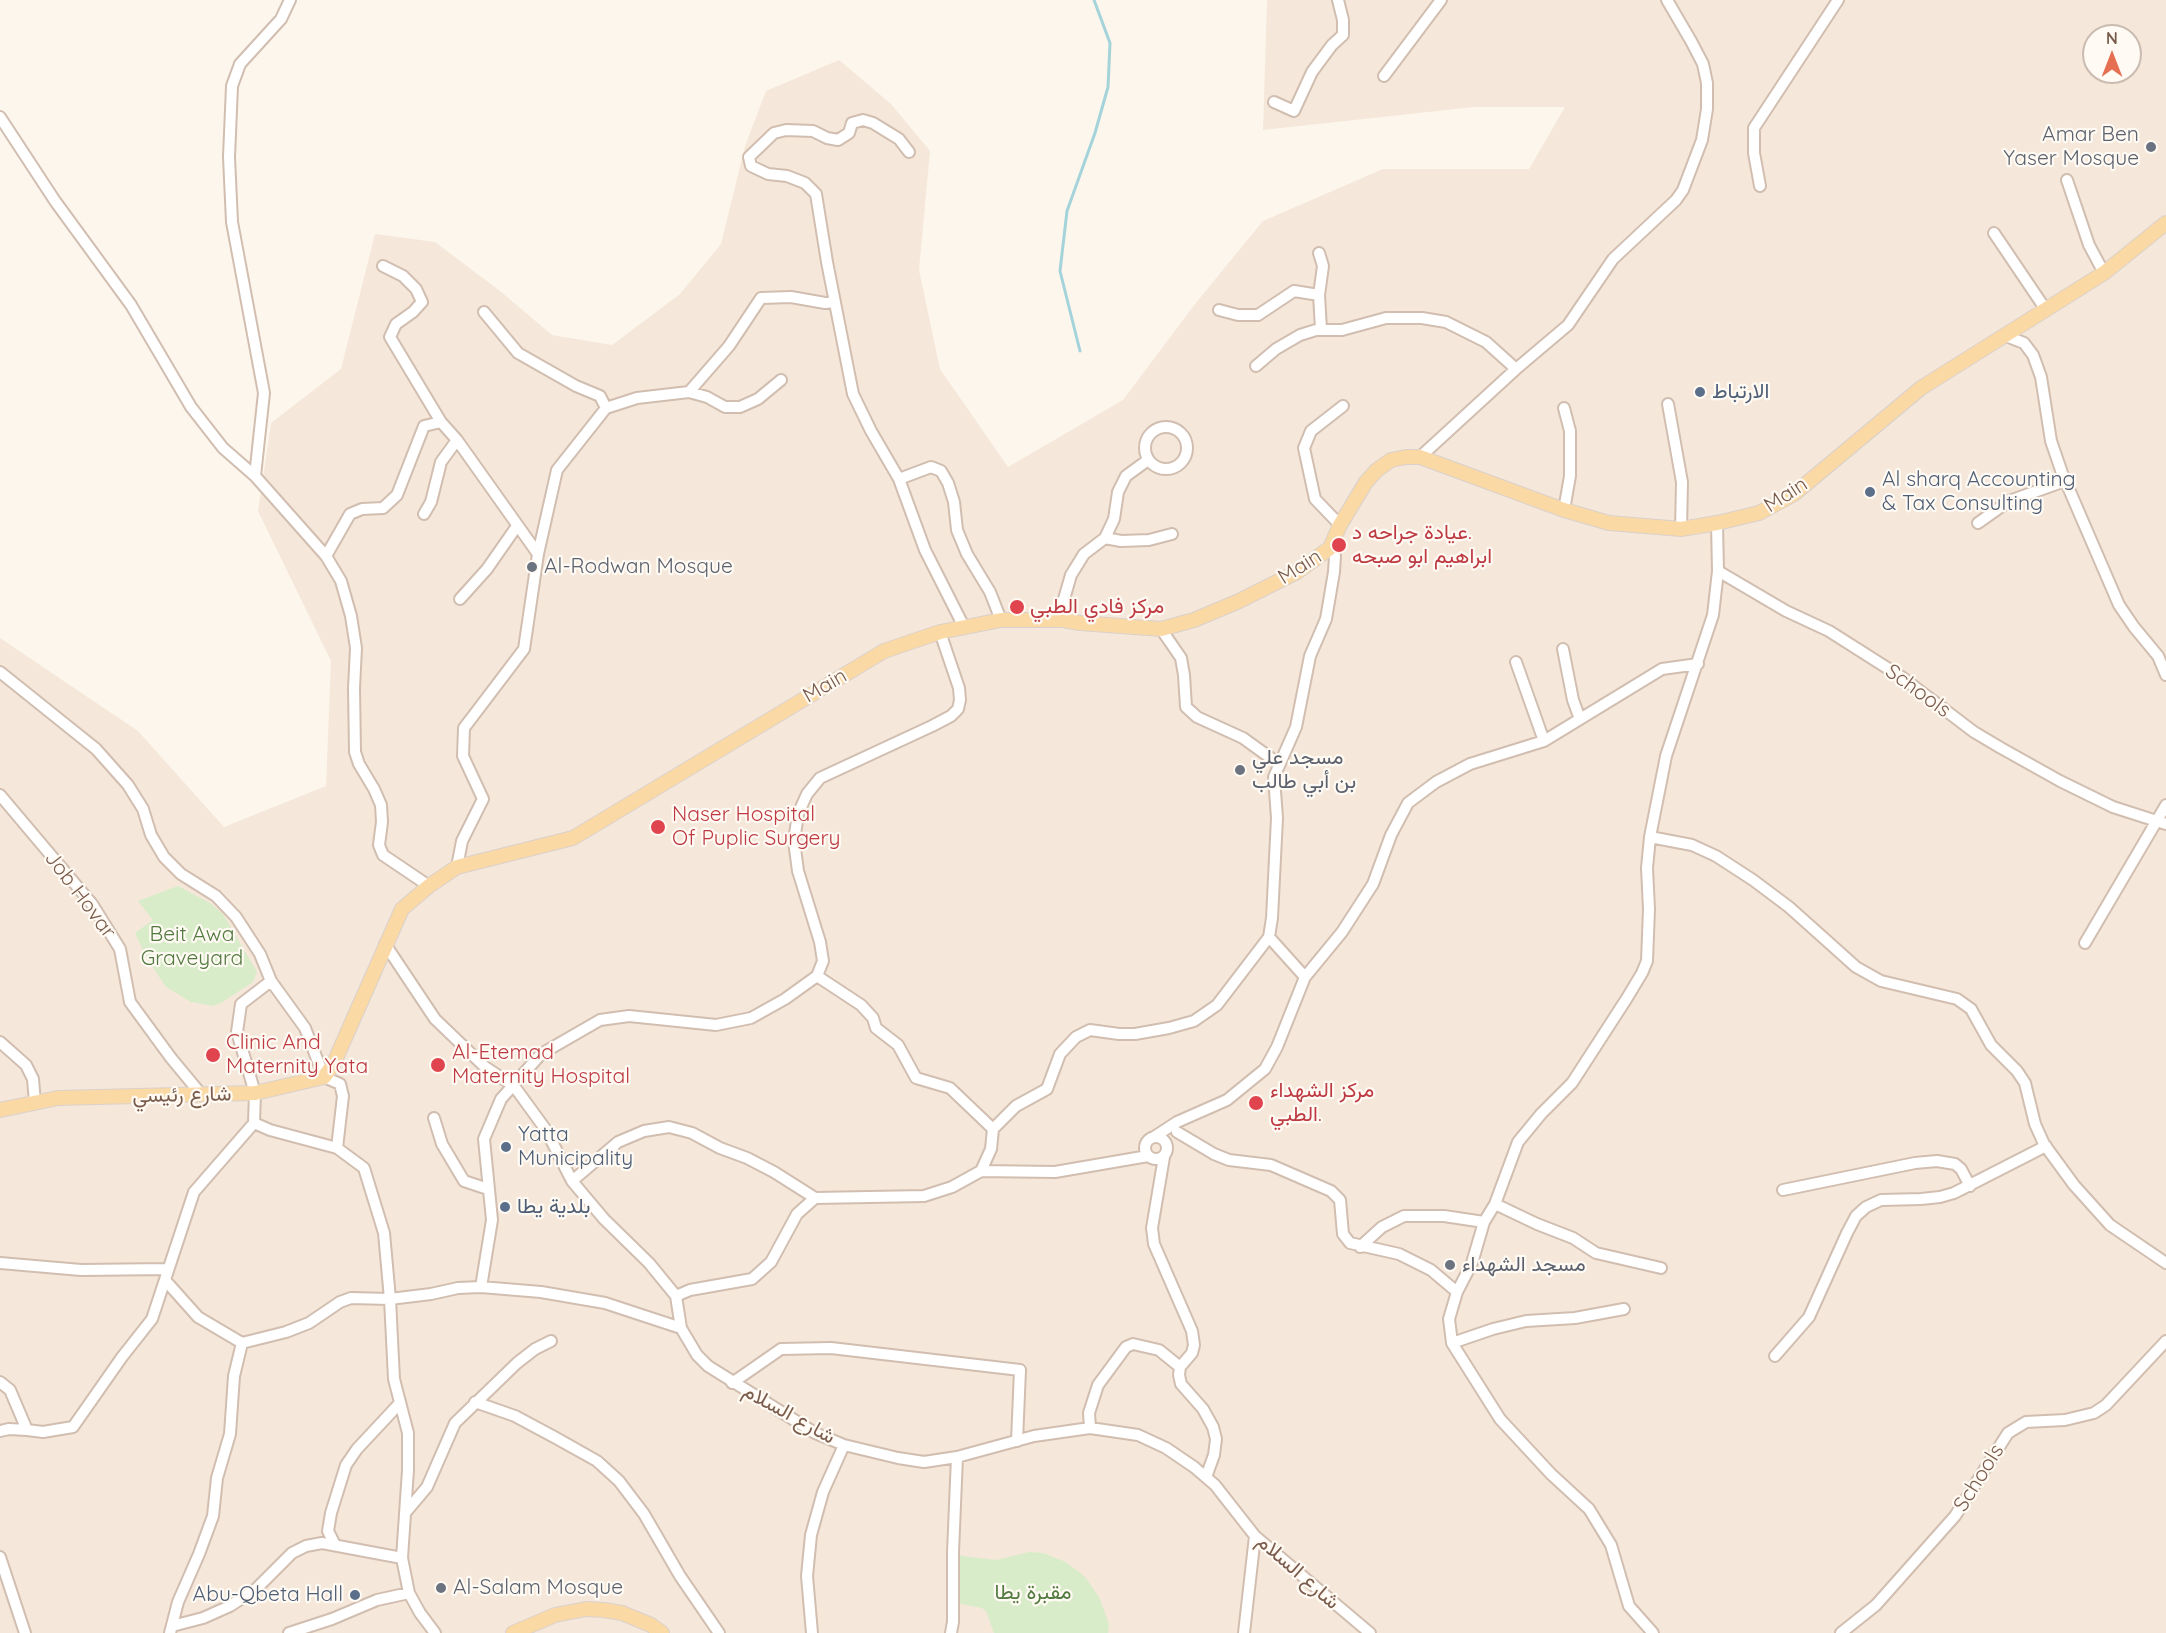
<!DOCTYPE html>
<meta charset="utf-8">
<style>
body{margin:0}
#map{position:relative;width:2166px;height:1633px;overflow:hidden;background:#fdf6ec;font-family:Quicksand,sans-serif}
canvas{display:block}
.north{position:absolute;left:2082px;top:24px;width:60px;height:60px;box-sizing:border-box;background:#fffaf3;border:2px solid #cabbb1;border-radius:50%;rotate:0deg;font-size:16px;font-weight:700;line-height:24px;text-align:center;color:#7a5c4d}
.north::after{content:'';display:block;margin:auto;width:21px;height:27px;background:#e76f51;clip-path:polygon(50% 0,100% 100%,50% 72%,0 100%)}
</style>
<div id="map">
<canvas width="2166" height="1633"></canvas>
<div class="north">N</div>
</div>
<script>
const ctx = document.querySelector('canvas').getContext('2d');
ctx.lineJoin = 'round';
function paint(path, color) { ctx.fillStyle = color; ctx.fill(path, 'evenodd'); }
const toPath = rows => new Path2D(rows.map(r => 'M' + r).join(''));
function stroke(path, color, width, dash) { ctx.strokeStyle = color; ctx.lineWidth = width; ctx.lineCap = dash ? 'butt' : 'round'; ctx.setLineDash(dash || []); ctx.stroke(path); }
function label(font, color, halo, rows, align = 'center') {
  ctx.font = font + ' Quicksand,Vazirmatn,sans-serif'; ctx.lineWidth = 4.5; ctx.setLineDash([]); ctx.textBaseline = 'middle'; ctx.strokeStyle = halo; ctx.fillStyle = color; for (const [text, x, y, turn = 0] of rows) {
    ctx.save(); ctx.translate(x, y); ctx.rotate((+turn || 0) * Math.PI / 180); ctx.textAlign = isNaN(turn) ? turn : align; if (halo) ctx.strokeText(text, 0, 0); ctx.fillText(text, 0, 0); ctx.restore();
  }
}
const residential = toPath([
 [1267,0,2166,0,2166,1633,0,1633,0,638,138,731,224,827,326,786,331,661,258,511,271,423,341,369,375,234,435,242,500,291,552,335,612,345,680,294,721,244,745,146,766,91,839,60,891,104,930,151,919,270,940,369,1008,467,1123,400,1195,304,1263,221,1383,169,1529,169,1565,107,1474,107,1263,130],
 [2094,36,2130,36,2130,72,2094,72]
]);
const green = toPath([
 [178,886,210,903,223,914,257,972,253,982,221,1003,213,1006,191,1002,166,987,146,957,135,933,153,920,138,901],
 [1029,1552,1043,1553,1066,1562,1085,1577,1099,1597,1109,1624,1108,1633,994,1633,986,1611,982,1608,961,1604,956,1592,956,1555,996,1560]
]);
const stream = toPath([
 [1080,351,1060,271,1067,211,1095,133,1108,87,1110,43,1094,0]
]);
const minor = toPath([
 [290,0,281,19,240,64,232,86,229,157,232,222,264,393,255,476,326,556,341,581,351,616,356,648,354,688,355,752,359,764,374,789,381,805,382,822,379,845,383,855,429,886],
 [1384,76,1441,0],
 [1274,102,1294,111,1312,72,1332,45,1343,35,1343,20,1338,0],
 [0,117,55,201,131,305,191,407,223,448,255,476],
 [909,152,899,139,873,123,863,120,852,123,849,133,838,140,827,138,813,131,786,130,774,133,749,157,751,166,768,174,787,176,805,183,816,194,827,262,853,394,871,431,899,479,925,550,964,627],
 [2067,180,2089,245,2104,273],
 [1760,186,1754,153,1754,128,1838,0],
 [1994,233,2046,310],
 [1319,253,1323,266,1319,295,1321,329],
 [383,266,403,276,416,289,422,302,413,312,396,324,390,337,441,422],
 [1219,310,1238,315,1258,315,1294,291,1319,295],
 [484,312,518,353,576,386,600,396,606,408],
 [2006,336,2024,343,2033,355,2041,377,2051,441,2062,473,2119,605,2134,627,2158,656,2166,675],
 [1256,366,1276,349,1300,335,1316,330,1342,330,1386,318,1422,318,1446,322,1486,342,1516,369],
 [689,392,729,346,761,298,791,297,825,303,835,302],
 [1668,404,1682,482,1681,529],
 [1564,408,1570,431,1570,476,1564,510],
 '1145 448a21 21 0 1 1 42 0a21 21 0 1 1-42 0Z',
 [1420,457,1516,369,1568,325,1613,259,1676,200,1683,190,1702,140,1707,109,1707,83,1703,64,1691,41,1667,0],
 [899,479,931,467,941,471,948,483,954,502,957,530,967,554,990,592,1001,620],
 [424,514,431,502,441,462,457,440],
 [1717,523,1718,571,1786,611,1829,631,1903,678,1974,732,2001,748,2060,781,2113,807,2166,824],
 [1978,523,2009,501,2065,481],
 [1340,525,1315,499,1304,448,1311,431,1343,406],
 [1105,538,1121,541,1149,540,1172,534],
 [326,556,350,514,362,509,383,508,397,495,424,426,441,422,457,440,538,554],
 [460,599,487,569,517,526],
 [1063,620,1064,599,1071,575,1084,554,1105,538,1114,519,1118,492,1126,476,1148,460],
 [1161,629,1181,658,1184,675,1186,707,1197,717,1243,738,1279,764],
 [1563,649,1573,700,1580,719],
 [1516,662,1544,741],
 [0,672,96,749,128,785,143,809,151,835,164,857,181,874,216,896,236,917,260,954,271,981,241,1004,237,1032,255,1093,254,1123,194,1192,152,1319,122,1357,73,1427,43,1432,27,1430,10,1390,0,1382],
 [0,795,92,904,120,949,130,1002,171,1058,200,1093],
 [1650,837,1692,845,1716,856,1753,880,1789,907,1856,967,1881,981,1957,999,1971,1009,1991,1045,2017,1071,2025,1083,2035,1124,2044,1144,2074,1185,2110,1225,2166,1263],
 [457,867,462,841,483,799,463,756,464,728,524,649,538,554,557,470,606,408,637,398,689,392,707,397,725,407,740,407,758,399,781,380],
 [1269,937,1305,977],
 [2085,943,2166,805],
 [385,944,435,1019,485,1067,514,1086,546,1130,572,1181,604,1219,649,1263,676,1296,681,1328,697,1355,708,1366,815,1433,844,1445,898,1458,924,1462,957,1457,1034,1436,1090,1428,1138,1435,1166,1448,1194,1467,1215,1485,1255,1536,1370,1633],
 [817,976,861,1005,873,1018,876,1028,898,1045,916,1078,950,1088,993,1129,991,1149,981,1171],
 [271,981,305,1028,324,1077,340,1084,343,1096,337,1148],
 [0,1042,26,1065,33,1079,35,1103],
 [434,1118,442,1144,464,1181,488,1189],
 [254,1123,270,1130,337,1148,364,1168,384,1233,390,1299,394,1379,408,1433,408,1470,402,1558,409,1593,420,1613,435,1633],
 [993,1129,1016,1106,1047,1089,1060,1054,1076,1037,1090,1030,1119,1034,1135,1034,1169,1028,1194,1021,1217,1005,1269,937,1272,918,1277,818,1274,777,1296,727,1310,656,1326,619,1334,572,1335,556,1330,548],
 [1177,1132,1214,1154,1229,1160,1271,1165,1331,1191,1340,1200,1343,1234,1350,1243,1399,1254,1431,1270,1457,1292],
 '1145 1148a11 11 0 1 1 22 0a11 11 0 1 1-22 0Z',
 [1154,1137,1177,1122,1227,1100,1265,1069,1277,1047,1305,977,1342,932,1373,884,1391,835,1408,803,1436,782,1470,764,1544,741,1662,669,1698,664],
 [1164,1157,1152,1228,1154,1244,1192,1331,1194,1345,1192,1353,1180,1367,1179,1375,1181,1384,1203,1409,1213,1427,1216,1439,1214,1455,1206,1477],
 [572,1181,618,1142,644,1131,669,1127,692,1133,720,1148,747,1158,774,1172,815,1198,924,1196,952,1187,981,1171,1055,1172,1148,1156],
 [1783,1190,1915,1163,1937,1161,1955,1164,1961,1169,1970,1186],
 [1495,1204,1537,1224,1573,1238,1596,1253,1661,1268],
 [1360,1247,1382,1227,1404,1216,1444,1216,1484,1222],
 [0,1263,81,1270,167,1269],
 [165,1280,198,1317,242,1343,234,1376,230,1434,217,1478,213,1516,199,1554,178,1602,170,1633],
 [676,1296,690,1290,752,1279,771,1262,797,1214,815,1198],
 [681,1328,605,1303,541,1292,481,1287,492,1220,484,1139,501,1099,541,1054,600,1020,629,1016,716,1025,751,1018,785,999,817,976,823,961,820,942,798,871,794,841,798,814,807,794,820,778,932,726,951,716,958,709,960,700,959,688,940,632],
 [242,1343,286,1332,309,1323,340,1302,351,1298,390,1299,431,1294,458,1288,481,1287],
 [1452,1343,1493,1329,1526,1321,1575,1318,1624,1309],
 [1775,1356,1809,1317,1847,1233,1856,1216,1866,1207,1881,1200,1921,1199,1940,1197,1954,1193,2046,1146],
 [732,1383,781,1349,831,1348,1020,1370,1017,1441],
 [475,1402,515,1416,556,1438,597,1461,619,1481,644,1514,680,1576,719,1633],
 [1090,1428,1089,1413,1098,1385,1126,1347,1133,1344,1159,1350,1180,1367],
 [0,1431,9,1429,27,1430],
 [405,1513,427,1487,455,1423,517,1363,535,1349,551,1341],
 [335,1545,328,1531,331,1513,346,1465,357,1449,399,1404],
 [0,1557,25,1633],
 [172,1626,203,1618,230,1606,256,1589,292,1553,306,1546,322,1543,402,1558],
 [289,1633,332,1619,377,1600,409,1593],
 [812,1633,807,1576,811,1535,823,1492,844,1445],
 [951,1633,953,1622,953,1552,957,1457],
 [1244,1633,1255,1536],
 [1653,1633,1629,1606,1611,1545,1589,1509,1551,1474,1500,1419,1452,1343,1449,1319,1457,1292,1472,1263,1484,1222,1495,1204,1518,1142,1541,1114,1572,1083,1627,998,1642,973,1647,961,1649,909,1647,868,1650,837,1666,756,1713,615,1718,571],
 [1841,1633,1876,1605,1955,1516,2008,1433,2026,1422,2065,1420,2094,1413,2106,1405,2166,1341]
]);
const major = toPath([
 [0,1110,58,1098,255,1093,324,1077,333,1065,402,909,429,886,457,867,573,838,884,651,940,632,1001,620,1063,620,1080,623,1161,629,1194,620,1237,602,1297,572,1330,548,1340,525,1366,482,1377,470,1391,460,1406,457,1420,457,1564,510,1609,523,1681,529,1717,523,1759,513,1794,494,1921,388,2104,273,2166,223],
 [513,1633,555,1615,586,1609,604,1610,622,1613,651,1625,662,1633]
]);
const markers = [
 [2151,147,6,"#6b7280"],
 [1700,392,6,"#5c6f8a"],
 [1870,492,6,"#5c6f8a"],
 [1339,545,8,"#e0444e"],
 [532,567,6,"#6b7280"],
 [1017,607,8,"#e0444e"],
 [1240,770,6,"#6b7280"],
 [658,827,8,"#e0444e"],
 [213,1055,8,"#e0444e"],
 [438,1065,8,"#e0444e"],
 [1256,1103,8,"#e0444e"],
 [506,1147,6,"#5c6f8a"],
 [505,1207,6,"#5c6f8a"],
 [1450,1265,6,"#6b7280"],
 [441,1588,6,"#6b7280"],
 [355,1595,6,"#5c6f8a"]
];
const worshipNames = [
 ["Amar Ben",2139,135,"right"],
 ["Yaser Mosque",2139,159,"right"],
 ["Al-Rodwan Mosque",544,567],
 ["مسجد علي",1252,758],
 ["بن أبي طالب",1252,782],
 ["مسجد الشهداء",1462,1265],
 ["Al-Salam Mosque",453,1588]
];
const serviceNames = [
 ["الارتباط",1712,392],
 ["Al sharq Accounting",1882,480],
 ["& Tax Consulting",1882,504],
 ["Yatta",518,1135],
 ["Municipality",518,1159],
 ["بلدية يطا",517,1207],
 ["Abu-Qbeta Hall",343,1595,"right"]
];
const streetNames = [
 ["Main",1786,495,-33],
 ["Main",1300,567,-32],
 ["Main",825,686,-30],
 ["Schools",1918,691,36],
 ["Job Hovar",80,895,53],
 ["شارع رئيسي",182,1095,-1],
 ["شارع السلام",789,1414,29],
 ["Schools",1979,1478,-58],
 ["شارع السلام",1298,1572,41]
];
const healthNames = [
 ["عيادة جراحه د.",1352,533],
 ["ابراهيم ابو صبحه",1352,557],
 ["مركز فادي الطبي",1030,607],
 ["Naser Hospital",672,815],
 ["Of Puplic Surgery",672,839],
 ["Clinic And",226,1043],
 ["Maternity Yata",226,1067],
 ["Al-Etemad",452,1053],
 ["Maternity Hospital",452,1077],
 ["مركز الشهداء",1270,1091],
 ["الطبي.",1270,1115]
];
const parkNames = [
 ["Beit Awa",192,935],
 ["Graveyard",192,959],
 ["مقبرة يطا",1033,1593]
];
paint(residential, '#f5e8da');
paint(green, '#d8ecc9');
stroke(stream, '#a5d3da', 3);
stroke(minor, '#d1beb0', 14);
stroke(major, '#dad1cd', 16);
stroke(minor, '#fff', 10);
stroke(major, '#fbd9a5', 14);
for (const [x, y, r, color] of markers) { const dot = new Path2D(); dot.arc(x, y, r, 0, 2 * Math.PI); ctx.fillStyle = color; ctx.fill(dot); stroke(dot, '#fffaf3', 2); }
label('21px', '#5b616d', '#fffaf3', worshipNames, 'left');
label('21px', '#4e5e75', '#fffaf3', serviceNames, 'left');
label('21px', '#7a5c4d', '#fffaf3', streetNames);
label('21px', '#be3a42', '#fffaf3', healthNames, 'left');
label('21px', '#537a41', '#fffaf3', parkNames);
</script>
